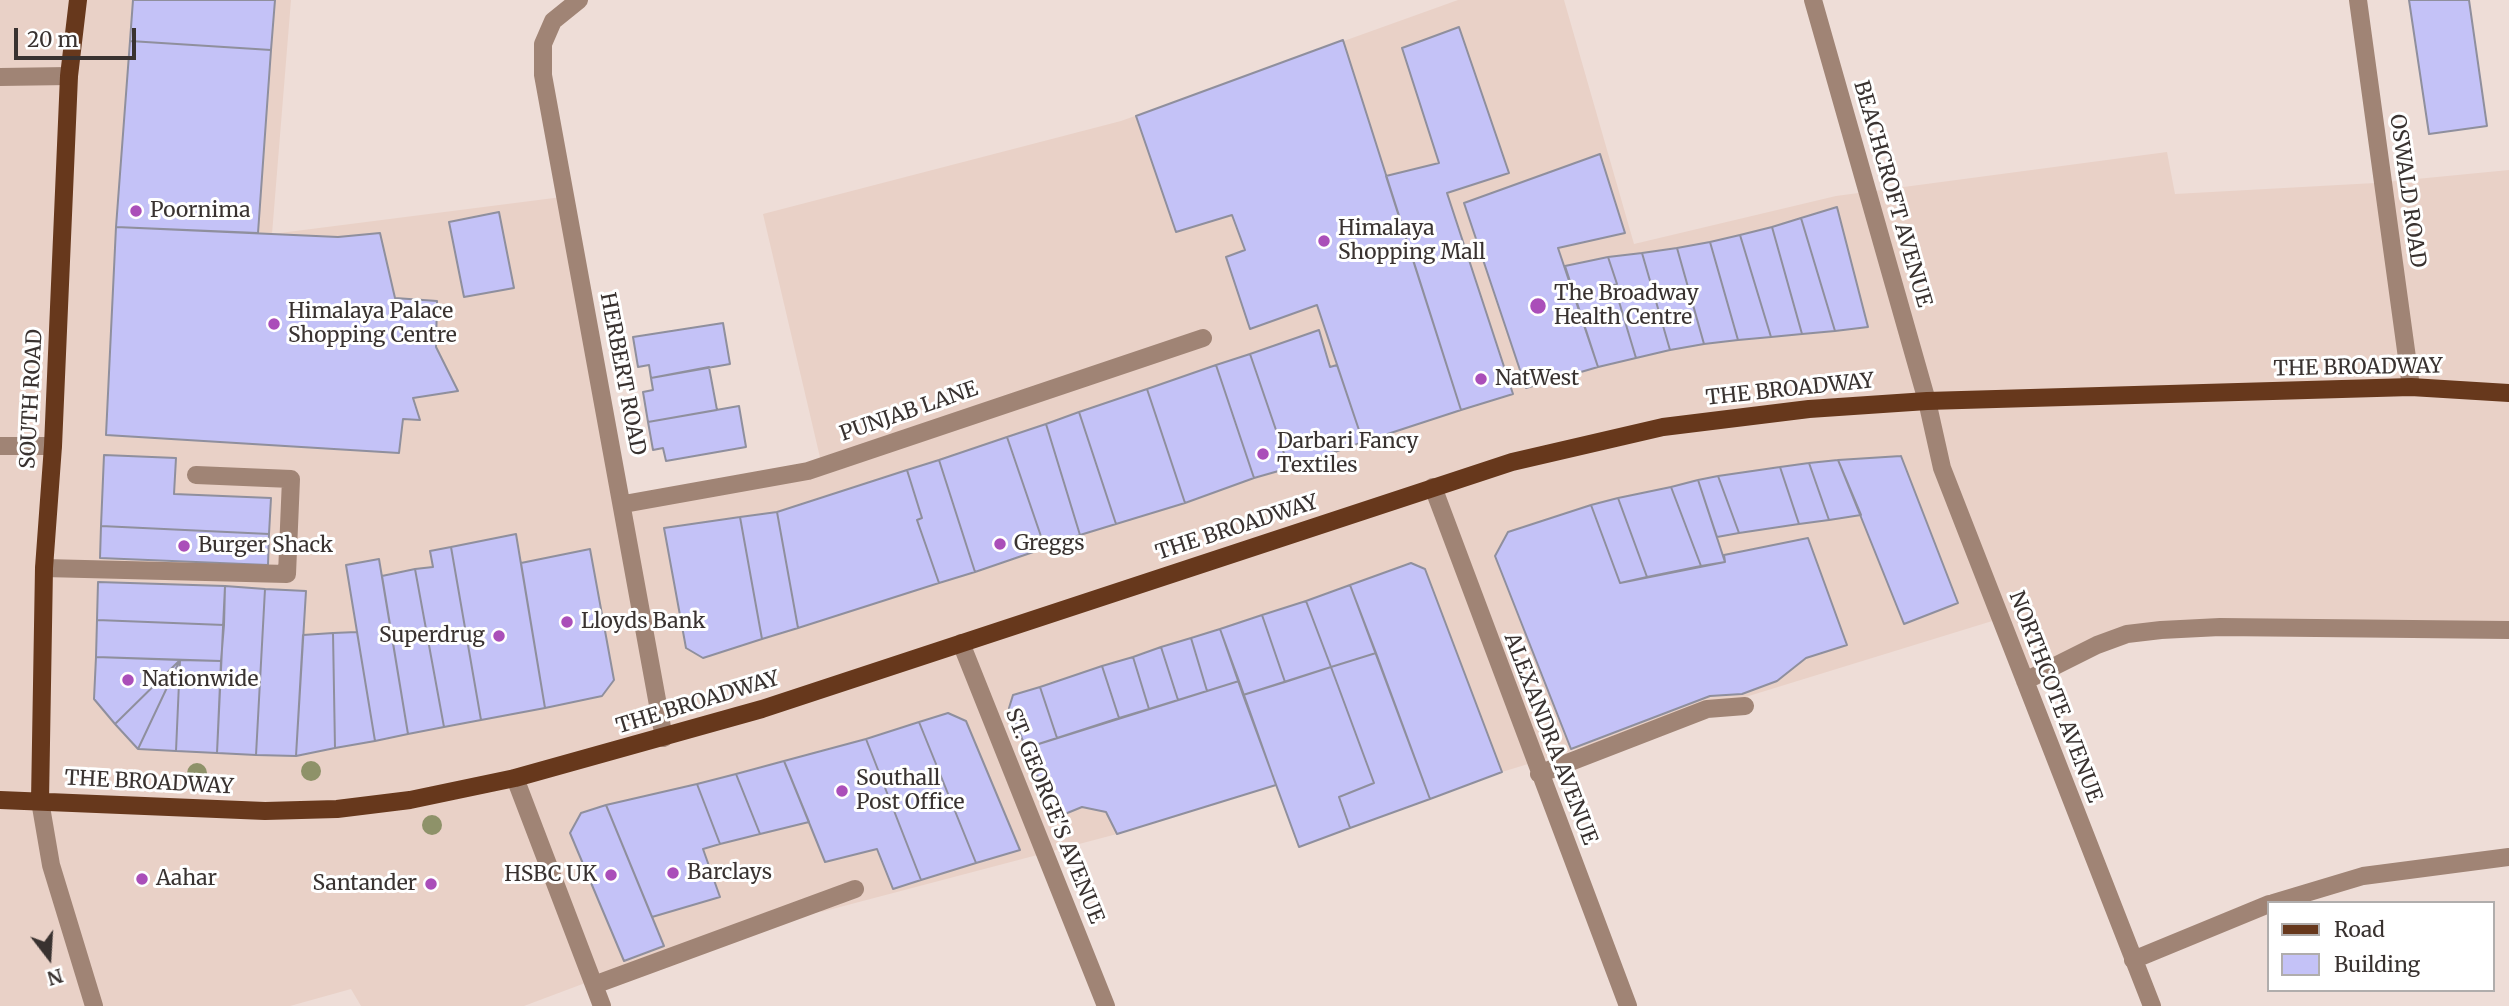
<!DOCTYPE html>
<style>
body{margin:0}
#map{position:relative;width:2509px;height:1006px;overflow:hidden;background:#eeddd7;font-family:Merriweather,serif}
canvas{display:block}
.legend{position:absolute;left:2267px;top:901px;width:228px;height:91px;box-sizing:border-box;background:#fff;border:2px solid #b0adac;margin:0;padding:9px 12px;list-style:none;font-size:21px;color:#393230}
.legend li{display:flex;align-items:center;gap:14px;height:35px}
.legend b{width:35px;border:2px solid #b0adac}
.north{position:absolute;left:14px;top:922px;width:70px;height:70px;-webkit-text-stroke:5px #fff;paint-order:stroke;rotate:163deg;font-size:19px;font-weight:700;line-height:28px;text-align:center;color:#393230}
.north::after{content:'';display:block;margin:auto;width:24px;height:32px;background:#393230;clip-path:polygon(50% 0,100% 100%,50% 72%,0 100%)}
.scale{position:absolute;left:14px;top:28px;width:122px;height:32px;box-sizing:border-box;border:4px solid #393230;border-top:0;padding-left:9px;font-size:21px;line-height:24px;white-space:nowrap;color:#393230;-webkit-text-stroke:5px #fff;paint-order:stroke}
</style>
<div id="map">
<canvas width="2509" height="1006"></canvas>
<ul class="legend">
<li><b style="height:9px;background:#67381c"></b>Road</li>
<li><b style="height:19px;background:#c4c2f7"></b>Building</li>
</ul>
<div class="north">N</div>
<div class="scale">20 m</div>
</div>
<script>
const ctx = document.querySelector('canvas').getContext('2d');
ctx.lineJoin = 'round';
function paint(path, color) { ctx.fillStyle = color; ctx.fill(path, 'evenodd'); }
const toPath = rows => new Path2D(rows.map(r => 'M' + r).join(''));
function stroke(path, color, width, dash) { ctx.strokeStyle = color; ctx.lineWidth = width; ctx.lineCap = dash ? 'butt' : 'round'; ctx.setLineDash(dash || []); ctx.stroke(path); }
function label(font, color, halo, rows, align = 'center') {
  ctx.font = font + ' Merriweather,serif'; ctx.lineWidth = 6; ctx.setLineDash([]); ctx.textBaseline = 'middle'; ctx.strokeStyle = halo; ctx.fillStyle = color; for (const [text, x, y, turn = 0] of rows) {
    ctx.save(); ctx.translate(x, y); ctx.rotate((+turn || 0) * Math.PI / 180); ctx.textAlign = isNaN(turn) ? turn : align; if (halo) ctx.strokeText(text, 0, 0); ctx.fillText(text, 0, 0); ctx.restore();
  }
}
const built = toPath([
 [0,0,291,0,272,234,562,197,626,500,822,466,763,214,1121,121,1458,0,1564,0,1634,244,1836,196,2167,152,2175,194,2375,183,2509,170,2509,635,2408,630,2125,637,2030,675,2002,618,1502,772,1299,847,1275,785,1117,834,821,912,814,897,524,1006,361,1006,351,989,290,1006,0,1006]
]);
const building = toPath([
 [133,0,275,0,271,50,130,41,133,0],
 [2409,0,2469,0,2487,126,2429,134,2409,0],
 [1459,27,1509,173,1447,193,1513,394,1461,410,1386,176,1439,163,1402,48,1459,27],
 [1343,40,1461,410,1363,442,1317,305,1250,329,1226,257,1245,250,1232,215,1176,232,1136,116,1343,40],
 [130,41,271,50,258,233,116,227,130,41],
 [1600,154,1625,233,1558,248,1598,367,1526,388,1464,203,1600,154],
 [1837,207,1868,327,1835,331,1801,218,1837,207],
 [499,212,514,288,464,297,449,222,499,212],
 [1801,218,1835,331,1802,334,1772,227,1801,218],
 [116,227,338,237,380,233,395,298,437,301,436,347,458,391,413,398,420,420,403,419,399,453,106,435,116,227],
 [1772,227,1802,334,1771,337,1740,235,1772,227],
 [1740,235,1771,337,1738,340,1710,242,1740,235],
 [1710,242,1738,340,1704,344,1677,248,1710,242],
 [1677,248,1704,344,1670,350,1642,253,1677,248],
 [1642,253,1670,350,1636,358,1614,285,1617,284,1608,257,1642,253],
 [1608,257,1617,284,1614,285,1636,358,1598,367,1565,266,1608,257],
 [723,323,730,364,651,378,649,365,638,367,633,337,723,323],
 [1319,330,1330,367,1337,365,1363,442,1289,468,1250,354,1319,330],
 [1250,354,1289,468,1254,478,1216,365,1250,354],
 [1216,365,1254,478,1185,503,1147,389,1216,365],
 [709,367,717,410,648,422,643,392,653,390,651,378,709,367],
 [1147,389,1185,503,1116,524,1079,412,1147,389],
 [739,406,746,447,666,461,663,448,653,450,648,422,739,406],
 [1079,412,1116,524,1080,535,1046,424,1079,412],
 [1046,424,1080,535,1045,548,1007,437,1046,424],
 [1007,437,1045,548,975,572,939,460,1007,437],
 [104,455,176,458,174,494,271,498,269,534,101,526,104,455],
 [1901,456,1958,603,1904,624,1838,460,1901,456],
 [939,460,975,572,939,583,917,520,922,518,907,470,939,460],
 [1838,460,1861,515,1829,520,1809,463,1838,460],
 [1809,463,1829,520,1799,524,1780,467,1809,463],
 [1780,467,1799,524,1739,533,1718,476,1780,467],
 [907,470,922,518,917,520,939,583,798,628,777,512,907,470],
 [1718,476,1739,533,1717,537,1698,480,1718,476],
 [1698,480,1725,562,1701,566,1671,487,1698,480],
 [1671,487,1701,566,1647,577,1618,498,1671,487],
 [1618,498,1647,577,1620,583,1591,505,1618,498],
 [1591,505,1620,583,1725,562,1724,555,1808,538,1847,645,1806,658,1777,681,1742,694,1710,696,1571,749,1495,556,1508,532,1591,505],
 [777,512,798,628,762,639,740,517,777,512],
 [740,517,762,639,703,658,686,648,664,528,740,517],
 [101,526,269,534,268,565,100,558,101,526],
 [516,534,545,708,481,720,451,547,516,534],
 [451,547,481,720,444,727,415,569,433,567,430,551,451,547],
 [590,549,614,680,602,696,545,708,521,563,590,549],
 [379,559,408,734,375,741,346,565,379,559],
 [1411,563,1425,569,1502,772,1430,799,1350,585,1411,563],
 [415,569,444,727,408,734,382,576,415,569],
 [98,582,225,586,224,625,97,620,98,582],
 [1350,585,1376,653,1331,667,1306,601,1350,585],
 [225,586,265,589,256,755,217,753,225,586],
 [265,589,306,591,296,756,256,755,265,589],
 [1306,601,1331,667,1285,682,1262,615,1306,601],
 [1262,615,1285,682,1243,695,1220,629,1262,615],
 [97,620,224,625,221,661,96,657,97,620],
 [1220,629,1239,681,1207,691,1191,638,1220,629],
 [357,632,375,741,335,748,333,633,357,632],
 [333,633,335,748,296,756,303,635,333,633],
 [1191,638,1207,691,1178,700,1161,647,1191,638],
 [1161,647,1178,700,1149,709,1133,657,1161,647],
 [1376,653,1430,799,1350,828,1339,797,1374,783,1331,667,1376,653],
 [96,657,180,660,115,724,94,699,96,657],
 [1133,657,1149,709,1119,718,1102,666,1133,657],
 [180,660,221,661,217,753,176,751,180,660],
 [180,660,176,751,138,749,180,660],
 [180,660,138,749,115,724,180,660],
 [1102,666,1119,718,1057,738,1040,687,1102,666],
 [1331,667,1374,783,1339,797,1350,828,1299,847,1243,695,1331,667],
 [1239,681,1276,785,1117,834,1106,812,1082,807,1055,818,1026,748,1239,681],
 [1040,687,1057,738,1026,748,1009,708,1013,695,1040,687],
 [948,713,966,721,1020,850,976,863,919,722,948,713],
 [919,722,976,863,921,880,866,739,919,722],
 [866,739,921,880,893,889,877,849,825,862,784,761,866,739],
 [784,761,809,822,760,834,736,774,784,761],
 [736,774,760,834,720,844,697,784,736,774],
 [697,784,720,844,703,849,720,897,652,917,606,805,697,784],
 [606,805,664,946,624,961,570,833,581,813,606,805]
]);
const minor = toPath([
 [579,0,553,21,543,44,543,75,664,738],
 [1813,0,1927,401,1942,468,2152,1006],
 [2358,0,2411,387],
 [0,77,69,76],
 [0,446,53,446],
 [1433,487,1628,1006],
 [624,504,808,471,1203,338],
 [44,568,287,574,291,479,196,475],
 [961,643,1106,1006],
 [2025,681,2097,645,2127,634,2161,630,2220,627,2509,630],
 [1539,774,1707,709,1745,706],
 [515,778,602,1006],
 [40,801,51,865,94,1006],
 [2273,903,2363,876,2509,857],
 [2133,960,2269,904],
 [594,985,855,889]
]);
const major = toPath([
 [0,800,265,811,337,809,410,800,515,778,762,709,1512,462,1663,427,1809,409,1927,401,2411,387,2509,393],
 [40,801,44,568,53,446,69,76,78,0]
]);
const trees = [
 [311,771],
 [197,773],
 [432,825]
];
const markers = [
 [136,211,7,"#aa4eb9"],
 [1324,241,7,"#aa4eb9"],
 [1538,306,9,"#aa4eb9"],
 [274,324,7,"#aa4eb9"],
 [1481,379,7,"#aa4eb9"],
 [1263,454,7,"#aa4eb9"],
 [1000,544,7,"#aa4eb9"],
 [184,546,7,"#aa4eb9"],
 [567,622,7,"#aa4eb9"],
 [499,636,7,"#aa4eb9"],
 [128,680,7,"#aa4eb9"],
 [842,791,7,"#aa4eb9"],
 [673,873,7,"#aa4eb9"],
 [611,875,7,"#aa4eb9"],
 [142,879,7,"#aa4eb9"],
 [431,884,7,"#aa4eb9"]
];
const streetNames = [
 ["OSWALD ROAD",2407,191,82],
 ["BEACHCROFT AVENUE",1892,194,74],
 ["THE BROADWAY",2358,368,-1],
 ["HERBERT ROAD",622,374,79],
 ["THE BROADWAY",1790,390,-6],
 ["SOUTH ROAD",32,399,-87],
 ["PUNJAB LANE",909,412,-19],
 ["THE BROADWAY",1237,528,-18],
 ["NORTHCOTE AVENUE",2055,697,69],
 ["THE BROADWAY",698,703,-17],
 ["ALEXANDRA AVENUE",1550,739,69],
 ["THE BROADWAY",149,783,3],
 ["ST. GEORGE'S AVENUE",1054,816,68]
];
const poiNames = [
 ["Poornima",150,211],
 ["Himalaya",1338,229],
 ["Shopping Mall",1338,253],
 ["The Broadway",1554,294],
 ["Health Centre",1554,318],
 ["Himalaya Palace",288,312],
 ["Shopping Centre",288,336],
 ["NatWest",1495,379],
 ["Darbari Fancy",1277,442],
 ["Textiles",1277,466],
 ["Greggs",1014,544],
 ["Burger Shack",198,546],
 ["Lloyds Bank",581,622],
 ["Superdrug",485,636,"right"],
 ["Nationwide",142,680],
 ["Southall",856,779],
 ["Post Office",856,803],
 ["Barclays",687,873],
 ["HSBC UK",597,875,"right"],
 ["Aahar",156,879],
 ["Santander",417,884,"right"]
];
paint(built, '#e9d1c7');
paint(building, '#c4c2f7');
stroke(building, '#8f8f9d', 2);
stroke(minor, '#a08475', 18);
stroke(major, '#67381c', 18);
ctx.fillStyle = '#8e9269';
for (const [x, y] of trees) { ctx.beginPath(); ctx.arc(x, y, 10, 0, 2 * Math.PI); ctx.fill(); }
for (const [x, y, r, color] of markers) { const dot = new Path2D(); dot.arc(x, y, r, 0, 2 * Math.PI); ctx.fillStyle = color; ctx.fill(dot); stroke(dot, '#fff', 2.5); }
label('21px', '#393230', '#fff', streetNames);
label('21px', '#393230', '#fff', poiNames, 'left');
</script>
